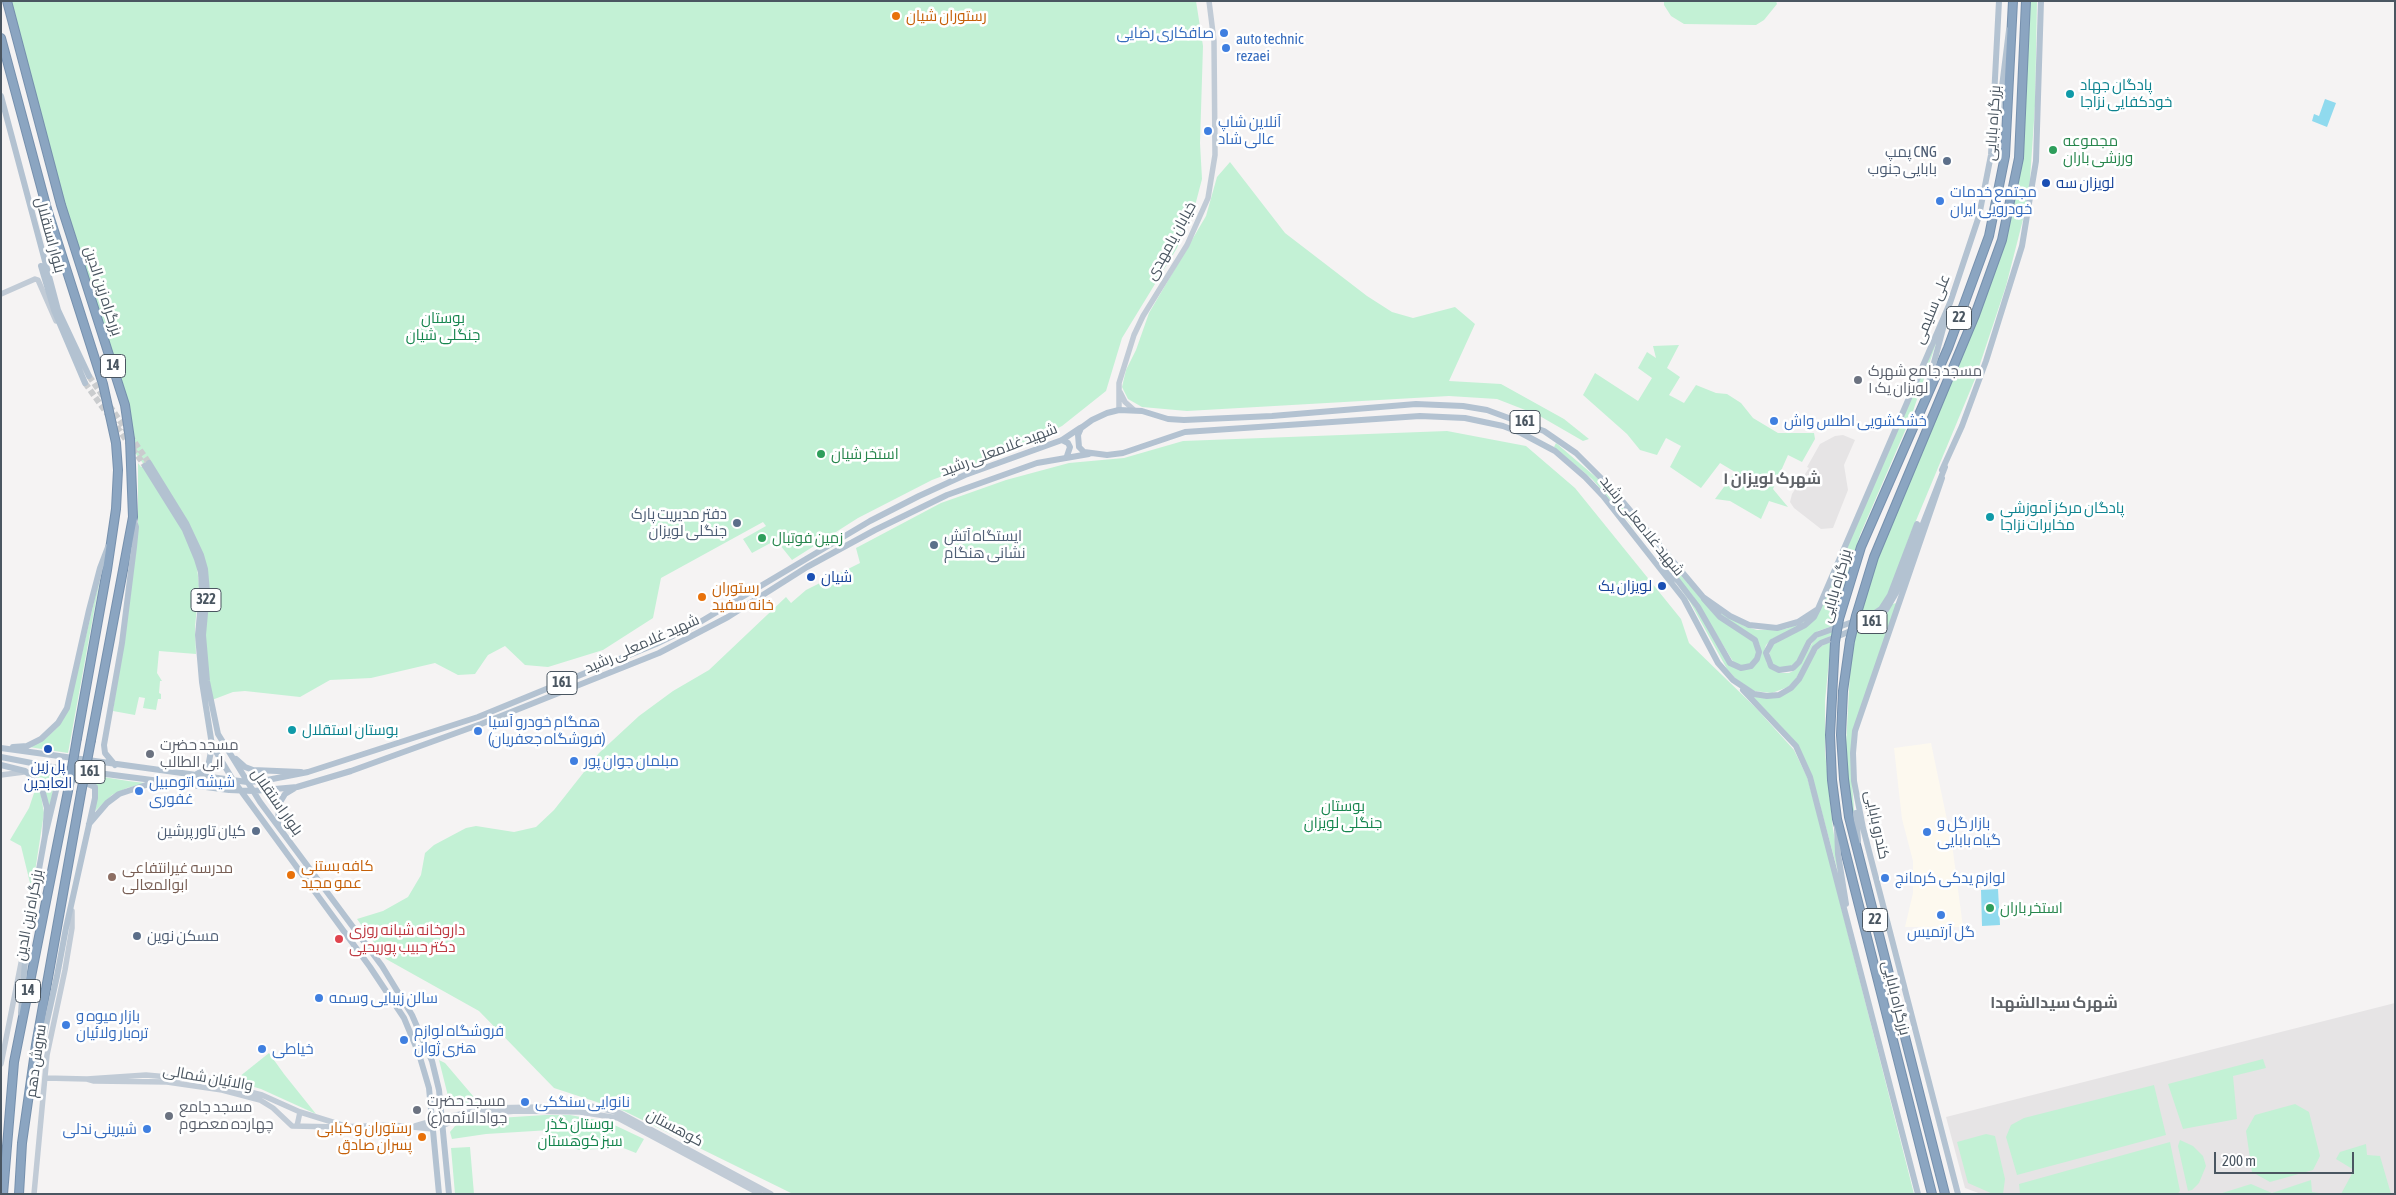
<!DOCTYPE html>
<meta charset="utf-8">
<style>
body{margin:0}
#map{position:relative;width:2396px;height:1195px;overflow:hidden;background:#f5f3f3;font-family:"Asap Condensed",sans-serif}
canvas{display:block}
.frame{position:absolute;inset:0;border:2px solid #4a5661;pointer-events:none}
.scale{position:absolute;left:2214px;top:1152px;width:140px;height:22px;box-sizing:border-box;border:2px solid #4a5661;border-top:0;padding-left:6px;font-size:15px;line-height:18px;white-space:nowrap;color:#4a5661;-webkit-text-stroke:4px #fff;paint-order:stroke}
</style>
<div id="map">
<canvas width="2396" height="1195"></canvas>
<div class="frame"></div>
<div class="scale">200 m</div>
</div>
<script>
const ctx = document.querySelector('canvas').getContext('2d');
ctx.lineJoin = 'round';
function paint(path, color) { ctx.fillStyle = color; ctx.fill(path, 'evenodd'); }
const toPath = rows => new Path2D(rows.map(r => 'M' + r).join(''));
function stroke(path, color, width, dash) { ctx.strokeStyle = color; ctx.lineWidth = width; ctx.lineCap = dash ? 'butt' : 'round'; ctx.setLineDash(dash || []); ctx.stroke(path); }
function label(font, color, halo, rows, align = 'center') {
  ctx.font = font + ' "Asap Condensed",Cairo,sans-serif'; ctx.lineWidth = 5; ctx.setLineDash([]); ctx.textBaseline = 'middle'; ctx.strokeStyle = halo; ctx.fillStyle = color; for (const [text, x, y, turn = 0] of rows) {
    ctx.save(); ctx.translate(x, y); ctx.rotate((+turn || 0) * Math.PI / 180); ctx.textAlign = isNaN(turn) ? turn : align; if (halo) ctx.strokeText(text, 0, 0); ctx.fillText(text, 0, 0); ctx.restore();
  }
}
const commercial = toPath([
 [1931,743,1952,844,1963,927,1905,927,1913,893,1913,861,1902,819,1894,748]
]);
const education = toPath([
 [1843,435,1855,440,1844,465,1848,490,1833,528,1821,529,1794,508,1790,502,1792,494,1809,468,1807,467,1820,444,1835,436],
 [2395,1003,2395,1194,1981,1194,1965,1188,1946,1117]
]);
const green = toPath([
 [6,1,1196,1,1203,46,1200,143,1202,179,1196,202,1177,248,1122,338,1106,391,1062,426,1024,445,932,480,858,518,792,560,776,540,752,553,743,539,766,526,763,522,661,578,653,618,603,650,548,667,525,665,505,646,488,655,475,674,458,675,435,663,371,678,330,680,300,697,245,691,233,692,204,703,202,592,197,567,199,585,195,627,196,654,159,651,157,673,162,681,160,681,159,693,161,694,161,699,158,699,156,710,143,708,145,698,139,697,135,715,113,711,138,533,138,463,141,467,145,466,130,446,125,413],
 [1664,1,1776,1,1777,4,1764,20,1756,25,1684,24,1671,16,1664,5],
 [2030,1,2037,1,2035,106,2030,179,2029,196,2006,286,1975,379,1910,535,1889,593,1884,603,1876,610,1858,618,1877,558,1969,340,2005,243,2018,188,2024,140],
 [1230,162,1285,233,1367,296,1392,312,1413,318,1455,307,1475,324,1449,381,1501,384,1564,419,1589,439,1583,441,1538,415,1497,399,1449,396,1187,411,1142,407,1128,399,1122,387,1126,370,1136,350,1149,313,1206,216,1217,177],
 [1942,326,1911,417,1860,535,1838,603,1833,626,1818,631,1796,662,1787,669,1774,666,1769,658,1771,646,1810,623],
 [1679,345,1667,368,1680,377,1669,395,1684,403,1696,385,1716,393,1727,394,1741,403,1753,418,1778,433,1814,433,1815,439,1802,462,1788,455,1773,489,1788,507,1769,501,1761,519,1730,501,1715,499,1735,472,1720,463,1701,488,1670,467,1681,446,1666,438,1657,455,1640,450,1627,434,1583,395,1595,373,1638,401,1652,378,1638,368,1647,352,1656,358,1653,346],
 [1447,431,1526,446,1575,488,1681,619,1689,643,1756,708,1794,750,1807,777,1817,812,1914,1194,793,1194,624,1111,554,1088,479,1011,386,959,357,919,383,911,408,897,421,875,425,853,434,845,466,828,476,826,514,832,536,827,554,810,599,753,639,716,673,691,709,670,786,597,791,603,806,590,860,563,856,548,941,503,1006,480,1069,463,1124,458,1183,441],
 [1556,443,1598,479,1715,615,1753,641,1757,651,1754,661,1745,666,1734,663,1693,596,1592,479,1554,447],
 [102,568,68,753,29,747,45,739,58,727,78,670],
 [1677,584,1702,616,1727,662,1751,668,1760,645,1712,607,1744,626,1757,630,1786,629,1807,620,1793,630,1772,639,1766,645,1764,652,1767,664,1779,673,1789,673,1795,670,1815,639,1833,629,1832,635,1817,643,1795,680,1788,687,1772,693,1754,691,1736,679,1727,669,1690,602],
 [1897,603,1855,724,1851,769,1855,823,1848,780,1846,746,1850,671,1856,631,1875,622,1892,604],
 [1831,640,1825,701,1825,752,1833,829,1844,894,1818,798,1792,738,1751,695,1786,693,1819,648],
 [28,770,65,774,54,784,49,814,45,789,37,777],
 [91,775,128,781,145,783,127,788,112,795,92,814,95,784,90,780],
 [37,784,40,790,44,813,32,891,21,846,10,840,29,808],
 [269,1053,284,1074,316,1114,261,1089,234,1081],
 [2263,1059,2266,1068,2233,1076,2237,1119,2183,1129,2168,1084],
 [439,1060,445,1063,479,1103,451,1108],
 [2154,1085,2166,1135,2017,1175,2006,1137,2011,1125,2024,1118],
 [2295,1104,2309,1112,2320,1156,2313,1170,2270,1182,2252,1172,2246,1131,2255,1115],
 [545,1115,570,1115,608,1122,644,1139,636,1153,603,1140,599,1149,579,1150,551,1140,550,1130,486,1134,452,1139,450,1132,455,1126,467,1120],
 [1986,1134,1995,1136,2005,1179,2003,1194,1993,1194,1968,1183,1957,1142],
 [2180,1140,2193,1146,2203,1156,2206,1166,2199,1183,2192,1190,2188,1191,2178,1146],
 [2170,1142,2180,1191,2177,1194,2020,1194,2019,1184],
 [2366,1144,2367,1155,2380,1156,2391,1194,2341,1194,2354,1170,2336,1159,2340,1152],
 [470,1147,474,1194,455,1194,451,1148],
 [2311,1180,2312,1192,2326,1194,2219,1194,2251,1184,2272,1193]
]);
const water = toPath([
 [2325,99,2336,103,2327,127,2312,121,2314,114,2319,116],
 [1998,889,2000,925,1982,926,1981,890]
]);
const primaryTunnel = toPath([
 [89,376,149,463],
 [85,383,145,466]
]);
const secondary = toPath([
 [1,294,35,279,38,280,56,321],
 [1120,392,1125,402,1134,410],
 [1119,410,1119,383,1134,335,1143,316,1187,245,1208,198,1215,155,1214,41,1209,1],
 [1,775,24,772],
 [1,1064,25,943],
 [45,1078,87,1079,146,1075,202,1080,262,1095,300,1112,342,1125],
 [87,1079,94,1081,167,1082,222,1090,260,1100,273,1108,292,1126,338,1127,392,1125,433,1129],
 [443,1118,487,1108,591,1106,620,1113,771,1194],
 [444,1125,469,1115,516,1111,580,1112,618,1118,760,1194],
 [297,1126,300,1112],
 [415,1126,432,1121],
 [34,1194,47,1055,65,970,72,928,72,911]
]);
const primary = toPath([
 [1,96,58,310,89,376],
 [1999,111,2009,30],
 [41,266,54,310,85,383],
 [1927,389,1945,321],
 [1062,440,1068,443,1070,447,1067,456],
 [149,463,186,523,201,555,205,569,207,592,203,635,207,681,218,734,260,802,382,966,412,1015,432,1061,439,1090,449,1194],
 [145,466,185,530,197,559,201,572,202,592,198,635,202,682,212,745,233,780,370,967,404,1018,419,1054,429,1088,439,1194],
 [1942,470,1962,426,1986,361,2022,246,2036,161,2041,1],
 [1942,478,1855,731,1853,753,1854,781,1863,828,1958,1194],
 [1917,524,1890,595,1881,609,1872,615,1816,635,1809,642,1799,662,1793,668,1779,670,1771,666,1766,653,1772,642,1805,625,1814,617,1818,609,1950,303,1979,216,1991,155,1999,1],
 [1665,569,1678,581,1698,607,1730,663,1741,668,1751,666,1757,659,1759,652,1755,640,1720,617,1704,599],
 [1818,609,1798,622,1777,628,1749,625,1730,616,1703,597,1612,489,1576,453,1544,431,1487,410,1463,406,1416,404,1272,416,1184,420,1168,419,1142,411,1119,410,1107,413,1092,420,1081,428,1078,435,1079,447,1084,452,1107,455,1123,453,1185,432,1420,416,1465,418,1503,426,1521,433,1555,451,1585,477,1603,496,1684,599,1718,663,1733,680,1754,694,1767,696,1779,695,1791,688,1799,679,1815,648,1821,643,1868,624,1886,610,1896,593,1945,467],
 [1743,690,1796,746,1810,777,1918,1194],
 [13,747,27,746,41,739,58,723,67,708,89,610,100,568,108,547],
 [1,748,247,782,262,781,308,772,478,717,656,644,695,625,870,521,919,496,965,475,1062,440,1080,428],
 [1,757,52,767,229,790,253,791,297,787,351,771,481,724,659,653,728,617,807,567,875,530,947,495,1037,463,1089,454],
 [236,759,245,767,253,770,301,772],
 [1,765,25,771,33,777,42,789,47,808,45,836,27,936,21,1013],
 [115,765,105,753,104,745,122,643,134,547,136,527,133,518],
 [197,774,208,767,212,746],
 [1856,813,1858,841],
 [89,824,107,803,119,794,155,782],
 [278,825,279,804,285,794,295,788],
 [1837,827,1838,854,1846,904],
 [36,1056,43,1039,57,976,66,928,95,798,95,787,78,780,68,778,58,782,45,836]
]);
const highway = toPath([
 [7,1,61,205,125,405,130,439,133,517,91,740],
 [1,38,47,209,103,384,116,443,118,470,116,509,107,570,77,738],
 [1856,616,1874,557,1975,315,2002,240,2019,158,2026,1],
 [1839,619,1861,547,1948,348,1989,236,2005,156,2013,1],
 [1850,641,1843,691,1841,735,1844,779,1849,817,1945,1194],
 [1835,642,1830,735,1832,780,1837,819,1932,1194],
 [3,1194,14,1062,68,791],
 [19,1194,22,1143,36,1045,81,793]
]);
const highwayBridge = toPath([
 [1850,641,1856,616],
 [1835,642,1839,619],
 [68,791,77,738],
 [81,793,91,740]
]);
const markers = [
 [896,16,5,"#e8710a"],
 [1224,33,5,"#3f7fe0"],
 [1226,48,5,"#3f7fe0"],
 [2070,94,5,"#0f9aa8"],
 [1208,131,5,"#3f7fe0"],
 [2053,150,5,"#2e9e5b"],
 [1947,161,5,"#5c6f8a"],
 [2046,183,5,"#1a4fb4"],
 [1940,201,5,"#3f7fe0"],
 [1858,380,5,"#6b7280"],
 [1774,421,5,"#3f7fe0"],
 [821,454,5,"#2e9e5b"],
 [1990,517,5,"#0f9aa8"],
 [737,523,5,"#5c6f8a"],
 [762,538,5,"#2e9e5b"],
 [934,545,5,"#5c6f8a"],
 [811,577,5,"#1a4fb4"],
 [1662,586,5,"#1a4fb4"],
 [702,597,5,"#e8710a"],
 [292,730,5,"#0f9aa8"],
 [478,731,5,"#3f7fe0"],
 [48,749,5,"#1a4fb4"],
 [150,754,5,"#6b7280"],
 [574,761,5,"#3f7fe0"],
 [139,791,5,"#3f7fe0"],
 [256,831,5,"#5c6f8a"],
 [1927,832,5,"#3f7fe0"],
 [291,875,5,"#e8710a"],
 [112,877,5,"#8d6e63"],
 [1885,878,5,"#3f7fe0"],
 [1990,908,5,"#2e9e5b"],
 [1941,915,5,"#3f7fe0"],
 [137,936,5,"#5c6f8a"],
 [339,939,5,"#e0444e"],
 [319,998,5,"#3f7fe0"],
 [66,1025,5,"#3f7fe0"],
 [404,1040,5,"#3f7fe0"],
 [262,1049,5,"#3f7fe0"],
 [525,1102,5,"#3f7fe0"],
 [417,1110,5,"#6b7280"],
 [169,1116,5,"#6b7280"],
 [147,1129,5,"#3f7fe0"],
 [422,1137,5,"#e8710a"]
];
const shields = [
 [1959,318,25],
 [113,366,25],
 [1525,422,30],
 [206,600,30],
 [1872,622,30],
 [562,683,30],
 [90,772,30],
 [1875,920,25],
 [28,991,25]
];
const shieldNames = [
 ["22",1959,318],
 ["14",113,366],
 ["161",1525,422],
 ["322",206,600],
 ["161",1872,622],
 ["161",562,683],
 ["161",90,772],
 ["22",1875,920],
 ["14",28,991]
];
const foodNames = [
 ["رستوران شیان",906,16],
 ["رستوران",712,588],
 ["خانه سفید",712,605],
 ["کافه بستنی",301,866],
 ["عمو مجید",301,883],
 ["رستوران و کبابی",412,1128,"right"],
 ["پسران صادق",412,1145,"right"]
];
const shopNames = [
 ["صافکاری رضایی",1214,33,"right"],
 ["auto technic",1236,39],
 ["rezaei",1236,56],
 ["آنلاین شاپ",1218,122],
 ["عالی شاد",1218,139],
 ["مجتمع خدمات",1950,192],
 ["خودرویی ایران",1950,209],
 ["خشکشویی اطلس واش",1784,421],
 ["همگام خودرو آسیا",488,722],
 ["(فروشگاه جعفریان)",488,739],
 ["مبلمان جوان پور",584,761],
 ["شیشه اتومبیل",149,782],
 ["غفوری",149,799],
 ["بازار گل و",1937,823],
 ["گیاه بابایی",1937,840],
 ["لوازم یدکی کرمانج",1895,878],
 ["گل آرتمیس",1941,932,"center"],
 ["سالن زیبایی وسمه",329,998],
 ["بازار میوه و",76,1016],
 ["تره‌بار ولائیان",76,1033],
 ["فروشگاه لوازم",414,1031],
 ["هنری ژوان",414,1048],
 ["خیاطی",272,1049],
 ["نانوایی سنگکی",535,1102],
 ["شیرینی ندلی",137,1129,"right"]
];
const cultureNames = [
 ["پادگان جهاد",2080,85],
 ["خودکفایی نزاجا",2080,102],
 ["پادگان مرکز آموزشی",2000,508],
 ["مخابرات نزاجا",2000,525],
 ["بوستان استقلال",302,730]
];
const streetNames = [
 ["بزرگراه بابایی",1993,123,-86],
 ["بلوار استقلال",50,235,75],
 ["خیابان یامهدی",1171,241,-61],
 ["بزرگراه زین الدین",103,291,72],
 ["علی سلیمی",1932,309,-68],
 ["شهید غلامعلی رشید",999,450,-21],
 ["شهید غلامعلی رشید",1642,526,51],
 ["بزرگراه بابایی",1836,586,-74],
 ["شهید غلامعلی رشید",642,644,-24],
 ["بلوار استقلال",277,802,55],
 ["کندرو بابایی",1877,825,78],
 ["بزرگراه زین الدین",29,915,-79],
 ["بزرگراه بابایی",1896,998,76],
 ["سروش دهم",36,1061,-82],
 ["والائیان شمالی",208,1078,10],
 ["کوهستان",675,1128,28]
];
const leisureNames = [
 ["مجموعه",2063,141],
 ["ورزشی باران",2063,158],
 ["استخر شیان",831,454],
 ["زمین فوتبال",772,538],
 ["استخر باران",2000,908]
];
const serviceNames = [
 ["پمپ CNG",1937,152],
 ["بابایی جنوب",1937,169],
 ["دفتر مدیریت پارک",727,514],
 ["جنگلی لویزان",727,531],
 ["ایستگاه آتش",944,536,"left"],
 ["نشانی هنگام",944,553,"left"],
 ["کیان تاور پرشین",246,831],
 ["مسکن نوین",147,936,"left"]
];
const transitNames = [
 ["لویزان سه",2056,183],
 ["شیان",821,577],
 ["لویزان یک",1652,586,"right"],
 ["پل زین",48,766,"center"],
 ["العابدین",48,783,"center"]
];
const parkNames = [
 ["بوستان",443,318],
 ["جنگلی شیان",443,335],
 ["بوستان",1343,806],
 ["جنگلی لویزان",1343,823],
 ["بوستان گذر",580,1124],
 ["سبز کوهستان",580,1141]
];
const worshipNames = [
 ["مسجد جامع شهرک",1868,371],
 ["لویزان یک ۱",1868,388],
 ["مسجد حضرت",160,745],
 ["ابی الطالب",160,762],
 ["مسجد حضرت",427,1101],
 ["جوادالائمه(ع)",427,1118],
 ["مسجد جامع",179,1107],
 ["چهارده معصوم",179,1124]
];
const educationNames = [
 ["مدرسه غیرانتفاعی",122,868],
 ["ابوالمعالی",122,885]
];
const healthNames = [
 ["داروخانه شبانه روزی",349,930],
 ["دکتر حبیب پوریحیی",349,947]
];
const neighbourhoodNames = [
 ["شهرک لویزان ۱",1772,479],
 ["شهرک سیدالشهدا",2054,1003]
];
paint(commercial, '#fdf9ef');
paint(education, '#e6e4e5');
paint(green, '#c3f1d5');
paint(water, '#90daee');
stroke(primaryTunnel, '#caccce', 6, [6, 3]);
stroke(highway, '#7690ad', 10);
stroke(secondary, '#c1cbd6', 5.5);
stroke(primary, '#b3c2d1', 6);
stroke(highway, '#8ba5c1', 8);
stroke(highwayBridge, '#7690ad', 10, []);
stroke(highwayBridge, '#8ba5c1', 8);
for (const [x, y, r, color] of markers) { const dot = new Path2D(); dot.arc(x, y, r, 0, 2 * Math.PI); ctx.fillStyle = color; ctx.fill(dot); stroke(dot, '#fff', 2); }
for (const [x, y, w] of shields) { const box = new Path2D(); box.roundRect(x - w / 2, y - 11.5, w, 23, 4); ctx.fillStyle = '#fff'; ctx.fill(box); stroke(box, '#4a5661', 1); }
label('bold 14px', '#4a5661', null, shieldNames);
label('15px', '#c56008', '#fff', foodNames, 'left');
label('15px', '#366cbe', '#fff', shopNames, 'left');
label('15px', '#0d838f', '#fff', cultureNames, 'left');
label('15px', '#4a5661', '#fff', streetNames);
label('15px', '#27864d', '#fff', leisureNames, 'left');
label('15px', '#4e5e75', '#fff', serviceNames, 'right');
label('15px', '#164399', '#fff', transitNames, 'left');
label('15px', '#17864f', '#fff', parkNames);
label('15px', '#5b616d', '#fff', worshipNames, 'left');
label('15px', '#785e54', '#fff', educationNames, 'left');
label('15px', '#be3a42', '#fff', healthNames, 'left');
label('bold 16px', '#5f6368', '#fff', neighbourhoodNames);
</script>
